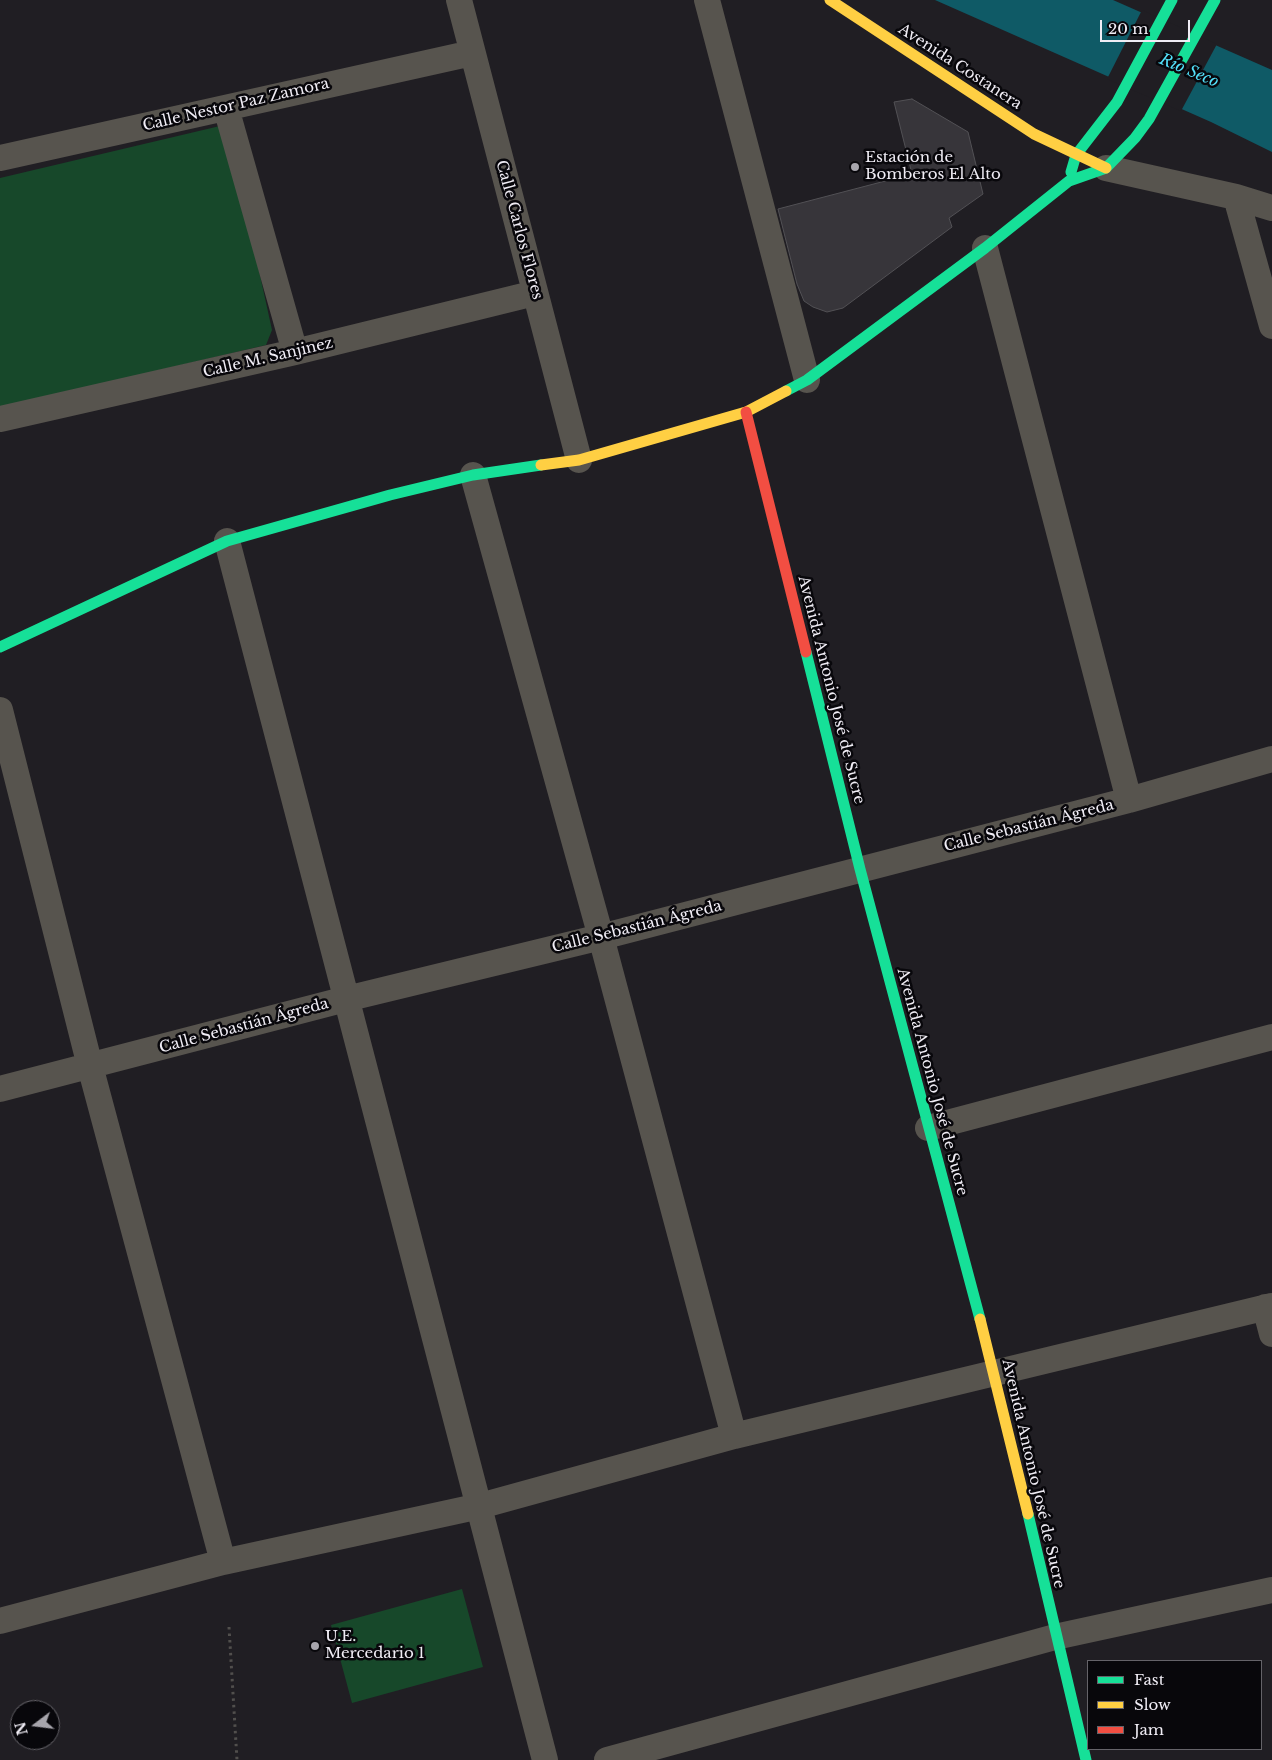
<!DOCTYPE html>
<meta charset="utf-8">
<style>
body{margin:0}
#map{position:relative;width:1272px;height:1760px;overflow:hidden;background:#201e23;font-family:"Libre Baskerville",serif}
canvas{display:block}
.legend{position:absolute;left:1087px;top:1660px;width:175px;height:90px;box-sizing:border-box;background:#08070b;border:1px solid #656369;margin:0;padding:6px 9px;list-style:none;font-size:15px;color:#f0edf5}
.legend li{display:flex;align-items:center;gap:10px;height:25px}
.legend b{width:25px;border:1px solid #656369}
.north{position:absolute;left:10px;top:1700px;width:50px;height:50px;box-sizing:border-box;background:#08070b;border:1px solid #656369;border-radius:50%;rotate:255deg;font-size:14px;font-weight:700;line-height:20px;text-align:center;color:#f0edf5}
.north::after{content:'';display:block;margin:auto;width:18px;height:22px;background:#a7a5ac;clip-path:polygon(50% 0,100% 100%,50% 72%,0 100%)}
.scale{position:absolute;left:1100px;top:20px;width:90px;height:22px;box-sizing:border-box;border:2px solid #f0edf5;border-top:0;padding-left:6px;font-size:15px;line-height:18px;white-space:nowrap;color:#f0edf5;-webkit-text-stroke:4px #08070b;paint-order:stroke}
</style>
<div id="map">
<canvas width="1272" height="1760"></canvas>
<ul class="legend">
<li><b style="height:6px;background:#16e098"></b>Fast</li>
<li><b style="height:6px;background:#ffcf43"></b>Slow</li>
<li><b style="height:6px;background:#f24e42"></b>Jam</li>
</ul>
<div class="north">N</div>
<div class="scale">20 m</div>
</div>
<script>
const ctx = document.querySelector('canvas').getContext('2d');
ctx.lineJoin = 'round';
function paint(path, color) { ctx.fillStyle = color; ctx.fill(path, 'evenodd'); }
const toPath = rows => new Path2D(rows.map(r => 'M' + r).join(''));
function stroke(path, color, width, dash) { ctx.strokeStyle = color; ctx.lineWidth = width; ctx.lineCap = dash ? 'butt' : 'round'; ctx.setLineDash(dash || []); ctx.stroke(path); }
function label(font, color, halo, rows, align = 'center') {
  ctx.font = font + ' "Libre Baskerville",serif'; ctx.lineWidth = 5; ctx.setLineDash([]); ctx.textBaseline = 'middle'; ctx.strokeStyle = halo; ctx.fillStyle = color; for (const [text, x, y, turn = 0] of rows) {
    ctx.save(); ctx.translate(x, y); ctx.rotate((+turn || 0) * Math.PI / 180); ctx.textAlign = isNaN(turn) ? turn : align; if (halo) ctx.strokeText(text, 0, 0); ctx.fillText(text, 0, 0); ctx.restore();
  }
}
const green = toPath([
 [220,126,229,134,272,330,266,345,0,408,0,178],
 [462,1589,483,1667,352,1703,331,1625]
]);
const water = toPath([
 [935,0,1113,0,1272,70,1272,152,1211,122]
]);
const pier = toPath([
 [1142,10,1217,44,1181,111,1107,79]
]);
const building = toPath([
 [912,99,968,132,983,194,949,218,952,227,843,308,827,312,813,307,804,301,797,284,778,209,912,174,894,102,912,99]
]);
const path = toPath([
 [229,1627,237,1760]
]);
const street = toPath([
 [459,0,579,460],
 [707,0,807,380],
 [226,108,295,352],
 [0,158,472,53],
 [1106,168,1236,197,1272,208],
 [1236,197,1272,326],
 [985,248,1129,800],
 [0,419,295,352,535,293],
 [473,475,601,937,734,1436],
 [227,541,545,1760],
 [0,710,90,1066,223,1562],
 [0,1089,346,999,601,937,1129,800,1272,759],
 [928,1128,1272,1037],
 [1265,1307,1272,1334],
 [0,1621,223,1562,480,1506,734,1436,1272,1306],
 [607,1760,1055,1637,1272,1590]
]);
const fast = toPath([
 [1071,172,1076,155,1117,102,1172,0],
 [786,391,807,380,985,248,1069,181,1106,168,1135,138,1149,119,1215,0],
 [0,647,227,541,390,495,473,475,541,465],
 [806,652,860,869,980,1319],
 [1028,1514,1086,1760]
]);
const slow = toPath([
 [830,0,1034,134,1106,168],
 [541,465,579,460,746,412,786,391],
 [980,1319,1028,1514]
]);
const jam = toPath([
 [746,412,806,652]
]);
const markers = [
 [855,167,5,"#a7a5ac"],
 [315,1646,5,"#a7a5ac"]
];
const streetNames = [
 ["Avenida Costanera",960,67,33],
 ["Calle Nestor Paz Zamora",236,105,-13],
 ["Calle Carlos Flores",519,230,75],
 ["Calle M. Sanjinez",268,358,-13],
 ["Avenida Antonio José de Sucre",831,690,76],
 ["Calle Sebastián Ágreda",1029,826,-14],
 ["Calle Sebastián Ágreda",637,927,-14],
 ["Calle Sebastián Ágreda",244,1026,-15],
 ["Avenida Antonio José de Sucre",932,1082,75],
 ["Avenida Antonio José de Sucre",1033,1474,77]
];
const poiNames = [
 ["Estación de",865,158],
 ["Bomberos El Alto",865,175],
 ["U.E.",325,1637],
 ["Mercedario 1",325,1654]
];
const waterNames = [
 ["Río Seco",1189,71,23]
];
paint(green, '#17482a');
paint(water, '#0f5a66');
paint(pier, '#201e23');
paint(building, '#37353a');
stroke(building, '#525155', 1);
stroke(path, '#514f4d', 3, [2.5, 4]);
stroke(street, '#57544e', 26);
stroke(fast, '#16e098', 11);
stroke(slow, '#ffcf43', 11);
stroke(jam, '#f24e42', 11);
for (const [x, y, r, color] of markers) { const dot = new Path2D(); dot.arc(x, y, r, 0, 2 * Math.PI); ctx.fillStyle = color; ctx.fill(dot); stroke(dot, '#08070b', 2); }
label('15px', '#f0edf5', '#08070b', streetNames);
label('15px', '#f0edf5', '#08070b', poiNames, 'left');
label('italic 16px', '#53e0f9', '#08070b', waterNames);
</script>
